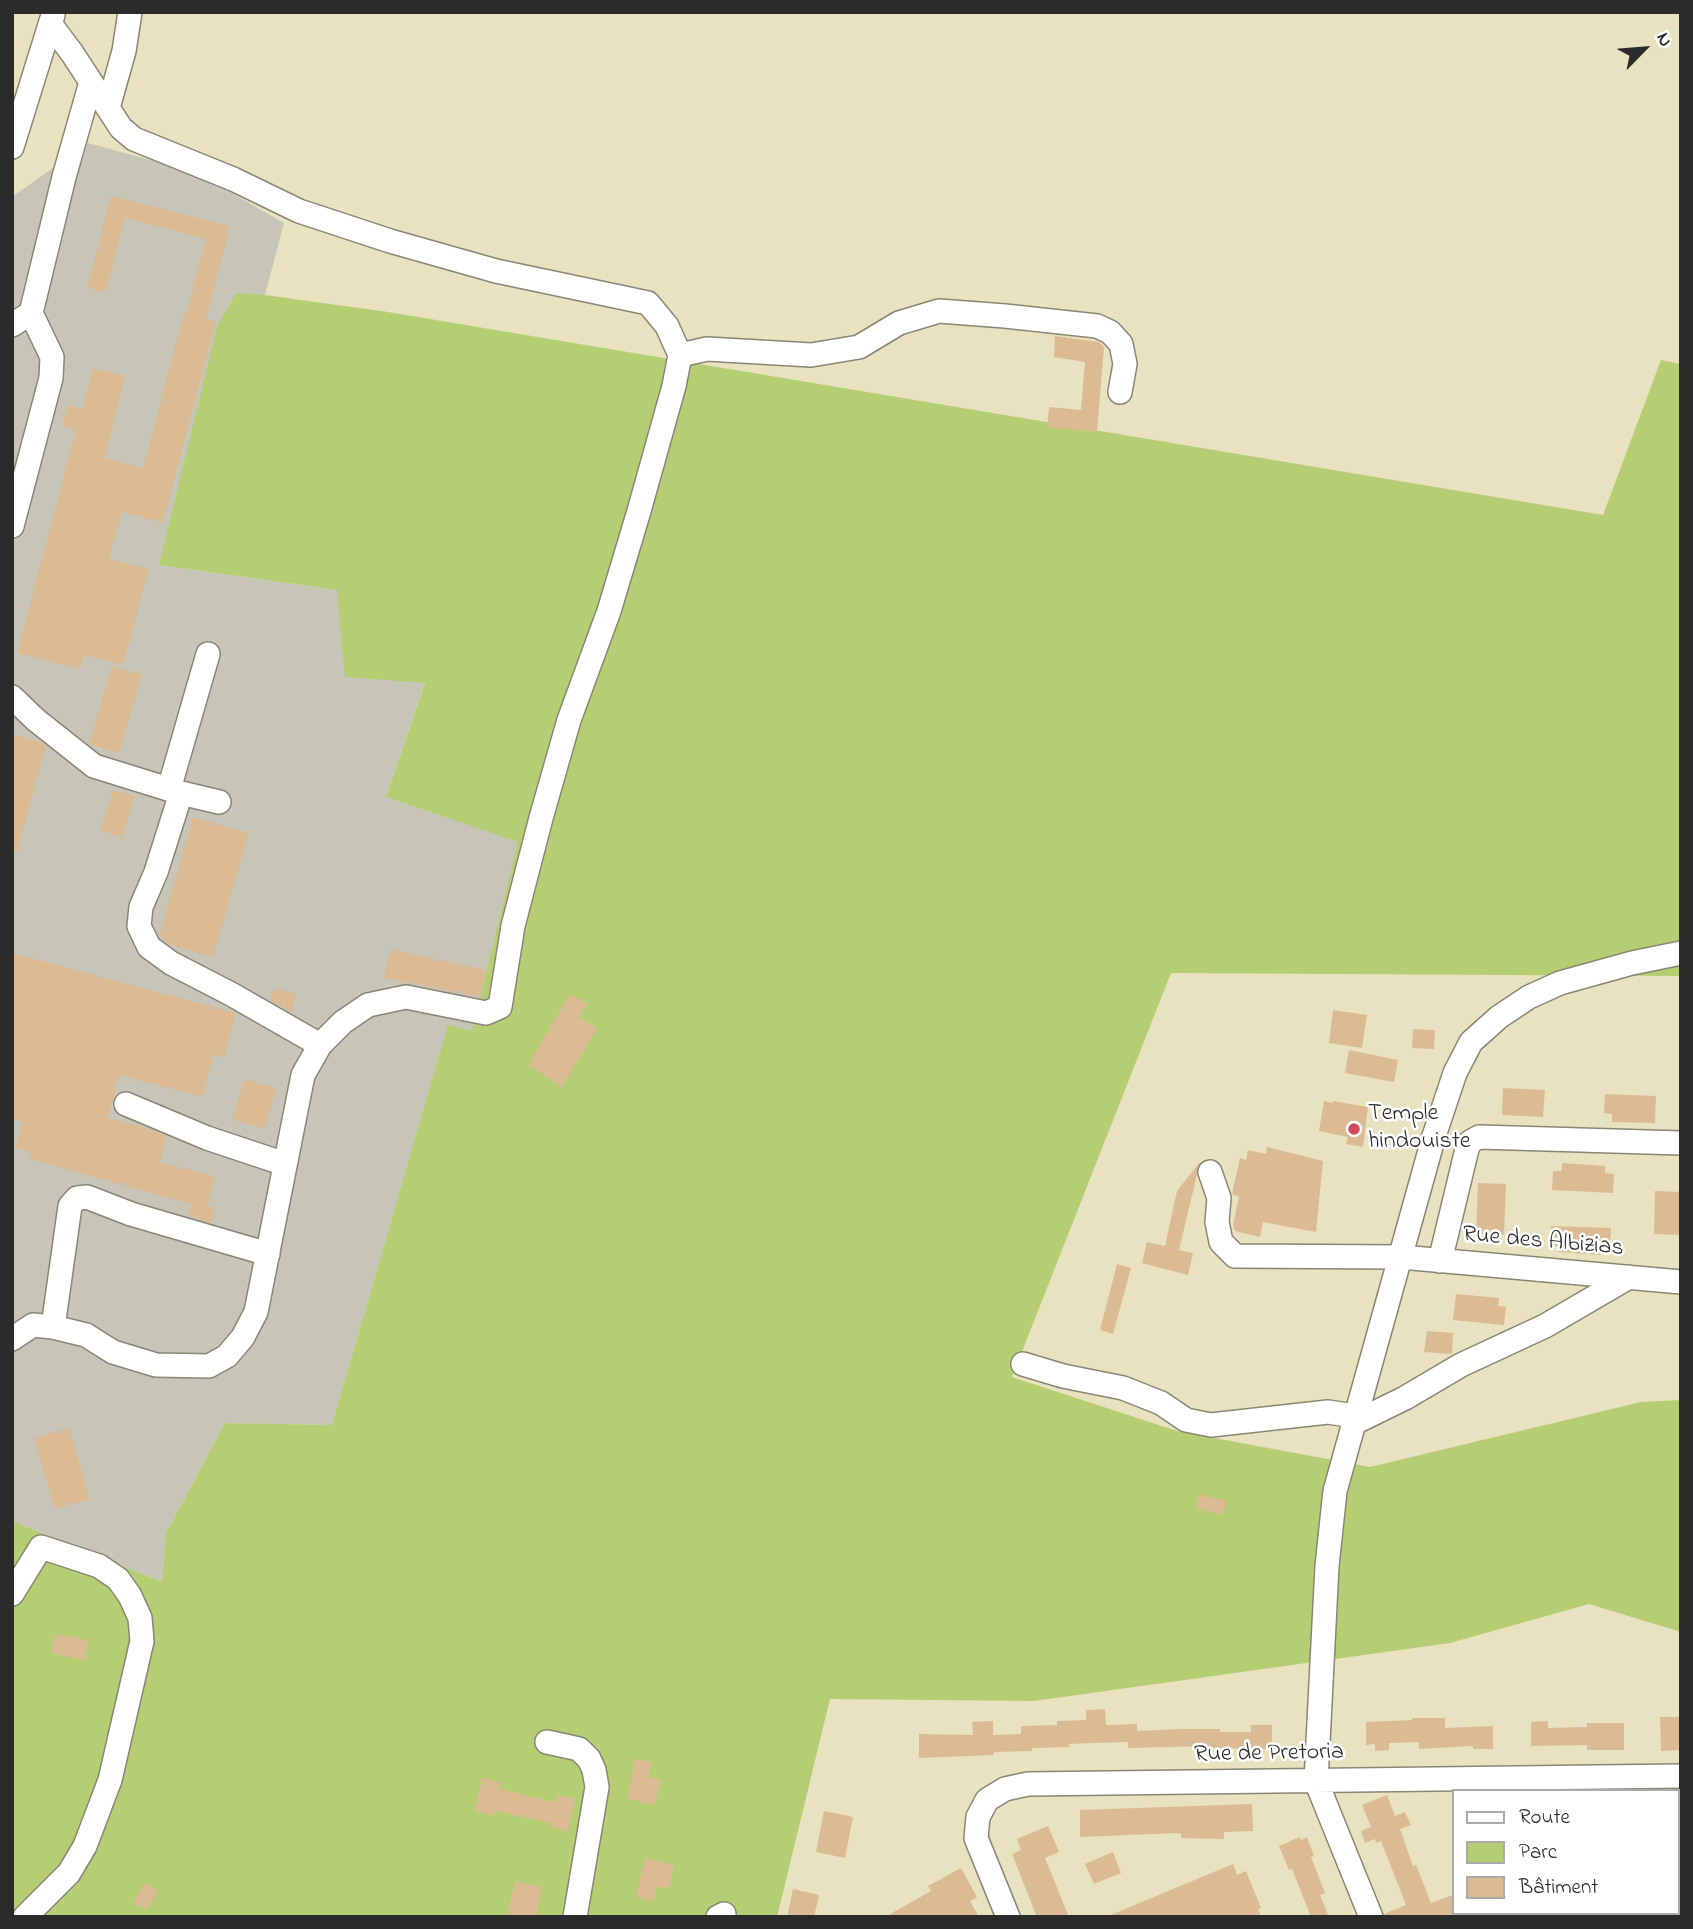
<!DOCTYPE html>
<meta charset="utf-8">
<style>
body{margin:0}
#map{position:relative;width:1693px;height:1929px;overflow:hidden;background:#e8e2c0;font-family:"Indie Flower",sans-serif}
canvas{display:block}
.frame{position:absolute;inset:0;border:14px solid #2b2b2b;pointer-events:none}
.legend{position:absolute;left:1452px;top:1789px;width:228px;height:126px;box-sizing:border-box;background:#fff;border:2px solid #aaa;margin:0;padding:9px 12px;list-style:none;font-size:21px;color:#2b2b2b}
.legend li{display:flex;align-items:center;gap:14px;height:35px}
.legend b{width:35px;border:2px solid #aaa}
.north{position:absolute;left:1609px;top:14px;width:70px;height:70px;-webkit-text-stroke:5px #fff;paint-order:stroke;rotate:65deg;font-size:19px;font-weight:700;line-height:28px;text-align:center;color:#2b2b2b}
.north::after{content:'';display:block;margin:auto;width:24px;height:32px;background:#2b2b2b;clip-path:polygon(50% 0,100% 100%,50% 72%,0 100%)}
</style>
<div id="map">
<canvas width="1693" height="1929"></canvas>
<div class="frame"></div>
<ul class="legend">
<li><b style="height:9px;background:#fff"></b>Route</li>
<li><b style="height:19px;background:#b6ce73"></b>Parc</li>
<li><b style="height:19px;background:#dbbb94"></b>Bâtiment</li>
</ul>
<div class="north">N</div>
</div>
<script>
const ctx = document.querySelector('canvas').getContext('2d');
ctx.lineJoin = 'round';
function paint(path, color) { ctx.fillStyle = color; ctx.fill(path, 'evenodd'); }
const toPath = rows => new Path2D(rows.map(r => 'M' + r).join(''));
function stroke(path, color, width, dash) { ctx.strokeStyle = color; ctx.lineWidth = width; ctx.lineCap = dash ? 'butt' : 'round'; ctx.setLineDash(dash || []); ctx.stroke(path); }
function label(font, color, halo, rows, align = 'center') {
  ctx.font = font + ' "Indie Flower",sans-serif'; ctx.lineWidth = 5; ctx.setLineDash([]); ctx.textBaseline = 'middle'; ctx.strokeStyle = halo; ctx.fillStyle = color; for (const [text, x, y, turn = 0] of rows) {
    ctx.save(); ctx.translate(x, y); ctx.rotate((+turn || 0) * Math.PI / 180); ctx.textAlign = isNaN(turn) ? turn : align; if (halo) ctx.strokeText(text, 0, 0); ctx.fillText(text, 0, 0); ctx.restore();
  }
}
const industrial = toPath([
 [88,143,194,172,284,223,265,295,236,294,159,565,337,590,425,682,386,797,519,842,472,1032,448,1026,332,1425,225,1423,166,1533,162,1582,12,1521,12,197]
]);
const green = toPath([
 [236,293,265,295,388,312,1603,515,1661,360,1681,364,1681,976,1171,973,1012,1377,1177,1431,1370,1467,1641,1402,1681,1400,1681,1632,1589,1604,1450,1643,1034,1701,830,1699,777,1917,12,1917,12,1521,162,1582,166,1533,225,1423,332,1425,448,1025,472,1031,518,842,386,797,425,683,345,677,337,590,159,565,217,327]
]);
const building = toPath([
 [111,196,230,226,206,319,216,321,163,523,122,512,109,559,149,569,123,665,84,655,80,669,17,653,76,430,62,426,68,405,82,409,93,368,125,376,105,458,143,468,184,313,186,314,206,239,125,218,106,292,87,288],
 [1055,336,1099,342,1104,347,1097,432,1047,427,1049,407,1081,410,1085,362,1054,357],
 [112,666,142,675,119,754,89,744],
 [12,734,41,742,46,746,17,852,12,851],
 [113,790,135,796,122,837,100,831],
 [193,817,249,833,213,957,170,945,159,935],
 [390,949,486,970,480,997,384,978],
 [12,953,236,1013,224,1058,213,1055,203,1097,119,1075,108,1118,144,1127,166,1136,160,1162,215,1176,207,1207,215,1208,211,1223,188,1216,191,1204,30,1159,31,1152,16,1148,22,1122,12,1119],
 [274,988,296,994,291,1012,270,1000],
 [570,994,587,1004,579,1017,597,1028,562,1087,528,1065],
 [1333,1010,1367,1015,1362,1048,1329,1043],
 [1413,1029,1435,1030,1434,1049,1412,1048],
 [1349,1050,1398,1060,1394,1082,1345,1073],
 [244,1079,276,1088,265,1129,232,1120],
 [1503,1088,1545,1090,1543,1117,1502,1115],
 [1605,1094,1656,1096,1655,1123,1612,1122,1612,1114,1604,1113],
 [1324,1101,1332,1103,1333,1101,1368,1107,1363,1147,1346,1144,1348,1137,1319,1131],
 [1267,1147,1323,1161,1316,1232,1263,1222,1260,1237,1235,1231,1233,1225,1239,1197,1232,1194,1240,1158,1246,1160,1248,1150,1266,1154],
 [1200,1162,1179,1250,1193,1253,1188,1275,1142,1263,1147,1242,1165,1246,1177,1191],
 [1562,1163,1605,1166,1605,1173,1614,1174,1613,1193,1552,1190,1553,1171,1562,1171],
 [1478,1183,1506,1184,1504,1235,1476,1234],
 [1655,1191,1681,1192,1681,1235,1654,1234],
 [1551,1226,1611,1228,1610,1248,1601,1248,1601,1255,1558,1252,1559,1246,1550,1245],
 [1117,1264,1131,1268,1113,1334,1100,1330],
 [1456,1294,1499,1298,1498,1306,1506,1307,1504,1325,1453,1320],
 [1427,1331,1453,1333,1452,1354,1424,1352],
 [69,1428,90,1499,55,1509,34,1438],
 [1199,1494,1226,1501,1223,1515,1196,1508],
 [55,1634,89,1640,84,1660,51,1653],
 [1105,1709,1106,1725,1137,1724,1137,1731,1180,1729,1220,1729,1220,1732,1251,1732,1251,1725,1272,1725,1272,1749,1209,1748,1209,1746,1128,1748,1128,1742,1091,1743,1069,1744,1069,1747,1032,1748,1032,1751,994,1752,994,1755,919,1758,919,1734,973,1735,972,1722,993,1721,993,1735,1021,1734,1021,1726,1057,1725,1057,1721,1086,1720,1086,1710],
 [1660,1717,1681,1717,1681,1750,1661,1751],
 [1412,1718,1445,1718,1445,1728,1493,1726,1493,1749,1473,1749,1473,1746,1419,1749,1419,1742,1389,1743,1389,1750,1375,1751,1375,1744,1366,1745,1366,1722,1412,1720],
 [1548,1721,1548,1728,1587,1727,1587,1723,1624,1723,1624,1750,1587,1750,1587,1745,1531,1746,1531,1722],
 [635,1759,652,1762,648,1777,661,1780,655,1805,627,1799],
 [482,1778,501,1783,500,1789,529,1796,556,1802,557,1795,575,1799,568,1831,550,1827,551,1823,495,1811,494,1816,475,1811],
 [1387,1795,1395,1816,1405,1812,1411,1825,1400,1829,1413,1866,1416,1865,1431,1903,1453,1895,1453,1917,1385,1917,1384,1914,1406,1905,1381,1841,1376,1843,1375,1839,1365,1843,1361,1831,1371,1827,1362,1805],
 [1252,1804,1253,1831,1224,1832,1224,1839,1181,1838,1181,1834,1178,1833,1080,1837,1080,1810],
 [824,1811,853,1817,845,1858,816,1852],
 [1048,1826,1059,1852,1045,1858,1069,1917,1037,1917,1012,1854,1021,1850,1017,1839],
 [1300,1837,1301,1840,1307,1837,1314,1856,1311,1857,1325,1893,1320,1895,1329,1917,1311,1917,1292,1869,1289,1870,1279,1846],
 [1113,1852,1121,1873,1094,1884,1085,1864],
 [645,1858,674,1865,669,1889,657,1886,653,1901,636,1897],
 [1233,1864,1237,1875,1246,1871,1261,1908,1258,1909,1261,1917,1106,1917],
 [961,1868,977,1897,970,1901,979,1917,885,1917,931,1891,928,1886],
 [515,1881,542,1887,536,1917,507,1917],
 [144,1883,158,1890,147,1910,133,1903],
 [793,1889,819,1895,814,1917,787,1917]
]);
const minor = toPath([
 [108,108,124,51,130,12],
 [12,147,53,15],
 [12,325,31,313,64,177,91,82],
 [680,355,707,349,811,355,859,347,899,323,939,311,1005,316,1097,326,1110,332,1121,344,1125,364,1120,392],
 [12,526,51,378,52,357,31,313],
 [12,697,36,720,94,766,181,793,219,802],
 [169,789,208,654],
 [181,793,156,872,141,907,139,926,149,947,171,963,231,994,320,1045],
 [126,1104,207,1138,285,1164],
 [1210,1172,1219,1198,1217,1222,1221,1242,1235,1256,1401,1257,1681,1282],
 [1440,1261,1467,1149,1470,1142,1479,1137,1681,1143],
 [53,1327,70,1206,77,1198,87,1197,131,1214,268,1254],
 [12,1339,33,1325,53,1327,86,1335,113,1352,156,1365,209,1366,227,1356,243,1337,256,1312,303,1075,320,1045,343,1022,368,1005,406,997,486,1013,500,1007,513,926,541,818,569,720,609,611,639,511,674,386,680,355,667,326,648,303,496,271,390,241,299,211,233,179,134,139,121,128,72,53,51,25],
 [1023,1364,1063,1376,1123,1388,1161,1403,1186,1420,1211,1425,1328,1412,1355,1416],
 [1352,1424,1405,1398,1461,1365,1545,1326,1629,1277],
 [12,1594,41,1547,99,1566,118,1579,130,1596,140,1618,142,1641,110,1780,85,1846,69,1873,25,1917],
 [547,1742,579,1749,589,1759,594,1770,597,1787,575,1917],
 [1677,1898,1681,1897],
 [718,1917,724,1914],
 [1008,1917,976,1838,978,1817,987,1800,1005,1789,1028,1784,1681,1776],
 [1371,1917,1316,1781,1327,1566,1335,1491,1434,1136,1455,1073,1471,1042,1499,1017,1529,997,1560,983,1632,963,1681,953],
 [1630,1917,1639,1913]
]);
const markers = [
 [1354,1129,7,"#d1495b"]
];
const poiNames = [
 ["Temple",1368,1115],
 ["hindouiste",1368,1143]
];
const streetNames = [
 ["Rue des Albizias",1543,1243,5],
 ["Rue de Pretoria",1269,1755,-1]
];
paint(industrial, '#c6c5b8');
paint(green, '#b6ce73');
paint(building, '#dbbb94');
stroke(minor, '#8a8676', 26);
stroke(minor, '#fff', 23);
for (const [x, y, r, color] of markers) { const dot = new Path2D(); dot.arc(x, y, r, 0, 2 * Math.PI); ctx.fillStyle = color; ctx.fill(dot); stroke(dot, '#fff', 2.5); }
label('24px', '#2b2b2b', '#fff', poiNames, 'left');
label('24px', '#2b2b2b', '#fff', streetNames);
</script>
